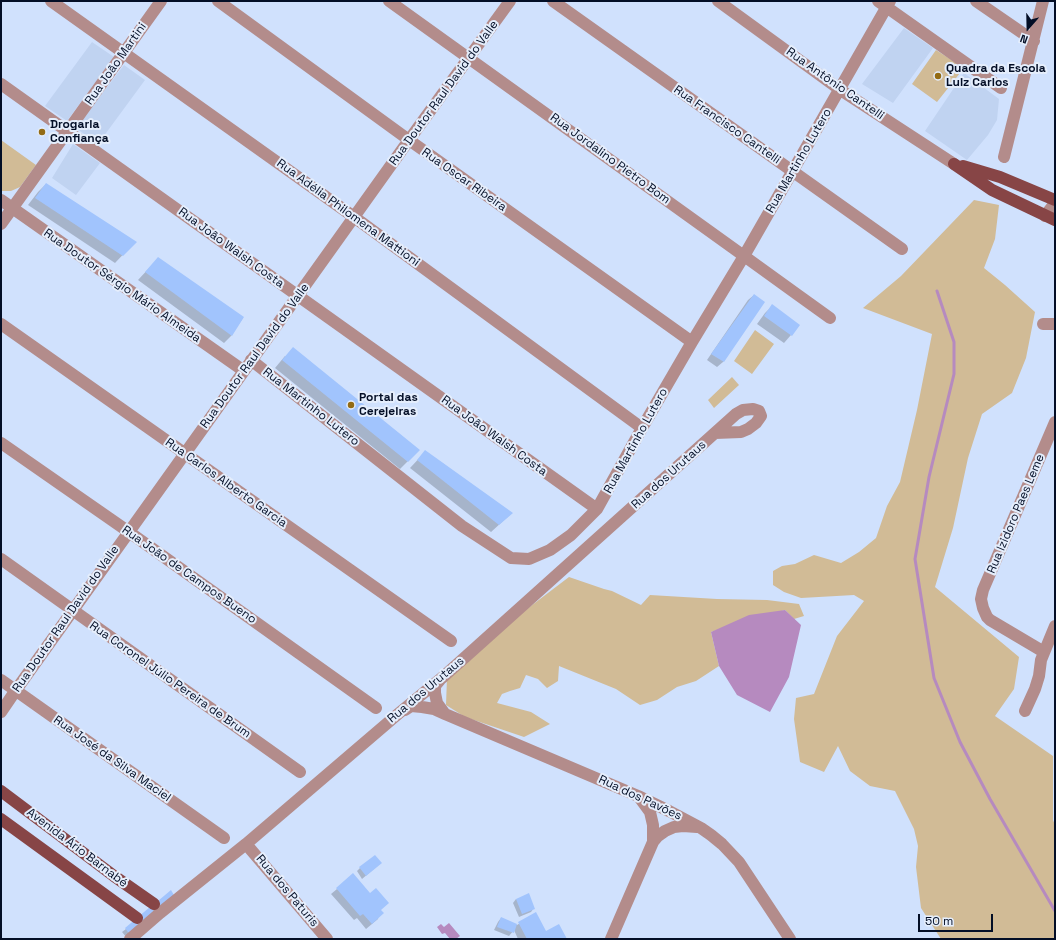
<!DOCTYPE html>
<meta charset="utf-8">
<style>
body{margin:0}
#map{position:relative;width:1056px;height:940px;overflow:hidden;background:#d0e1fd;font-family:"Space Grotesk",sans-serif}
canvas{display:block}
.frame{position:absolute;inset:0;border:2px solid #030e26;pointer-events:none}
.north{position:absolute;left:1008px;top:8px;width:40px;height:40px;-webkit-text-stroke:3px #e5eefc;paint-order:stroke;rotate:200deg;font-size:11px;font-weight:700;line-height:16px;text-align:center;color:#030e26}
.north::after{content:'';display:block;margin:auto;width:14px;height:18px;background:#030e26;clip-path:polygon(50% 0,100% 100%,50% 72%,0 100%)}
.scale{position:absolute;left:918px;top:914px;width:75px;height:18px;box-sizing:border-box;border:2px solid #030e26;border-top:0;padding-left:5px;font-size:12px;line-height:14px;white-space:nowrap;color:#030e26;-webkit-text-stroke:3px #e5eefc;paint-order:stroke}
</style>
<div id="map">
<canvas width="1056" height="940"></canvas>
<div class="frame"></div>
<div class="north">N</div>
<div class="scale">50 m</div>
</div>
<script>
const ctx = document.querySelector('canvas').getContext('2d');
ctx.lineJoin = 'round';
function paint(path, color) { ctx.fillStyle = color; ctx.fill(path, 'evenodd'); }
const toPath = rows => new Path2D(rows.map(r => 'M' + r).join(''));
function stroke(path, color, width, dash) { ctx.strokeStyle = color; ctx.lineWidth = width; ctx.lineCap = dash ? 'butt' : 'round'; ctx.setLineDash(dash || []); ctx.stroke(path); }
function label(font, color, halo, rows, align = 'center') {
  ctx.font = font + ' "Space Grotesk",sans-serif'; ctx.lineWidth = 4; ctx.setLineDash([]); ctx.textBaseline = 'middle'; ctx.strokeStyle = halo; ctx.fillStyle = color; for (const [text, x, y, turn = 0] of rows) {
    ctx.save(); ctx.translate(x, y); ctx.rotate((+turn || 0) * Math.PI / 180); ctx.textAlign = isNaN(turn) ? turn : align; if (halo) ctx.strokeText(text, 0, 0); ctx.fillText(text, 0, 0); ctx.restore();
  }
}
const built = toPath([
 [904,28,933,48,893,103,862,84],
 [92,42,114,57,67,121,45,106],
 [124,65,145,80,98,144,76,128],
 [964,73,999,99,997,120,988,135,967,160,925,131],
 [73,144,100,163,76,195,52,178]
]);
const green = toPath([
 [936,50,964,68,937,102,912,84],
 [1,140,36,165,20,187,11,191,1,191],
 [974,200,999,205,995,239,984,268,1005,285,1035,312,1026,358,1012,393,982,414,968,458,953,528,935,587,1019,657,1014,689,995,716,1053,756,1053,820,1055,825,1055,939,941,939,921,908,916,867,918,846,914,829,895,791,870,786,850,771,838,746,824,772,800,762,794,719,796,698,814,694,837,636,864,601,854,595,801,598,784,592,773,585,773,571,782,566,795,564,814,555,841,563,859,552,876,538,887,506,900,482,917,410,932,334,863,308,901,276],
 [755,330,774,344,752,374,734,361],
 [732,377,739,385,714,408,708,400],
 [569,577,604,589,612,591,641,605,650,595,717,599,767,600,799,604,804,616,794,619,785,610,711,632,719,666,696,681,677,687,657,700,640,705,616,689,559,666,558,681,547,688,538,679,526,675,520,688,510,691,502,694,497,703,531,712,550,724,524,737,465,717,446,705,447,678,519,615]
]);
const water = toPath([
 [785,610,801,625,789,677,770,712,737,695,719,666,711,632,749,615],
 [449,923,460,936,456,939,450,939,445,933,442,934,437,927,441,924,444,927]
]);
const shadow = toPath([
 [46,184,135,242,115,263,28,205,38,192],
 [151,266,243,318,231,336,224,343,138,280],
 [754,295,763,303,723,362,717,367,707,360,748,300],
 [772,306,791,335,784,343,757,324,765,313],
 [285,356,419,450,400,469,275,368],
 [425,452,512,513,491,532,410,468],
 [381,863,362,879,357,871,360,868],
 [337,889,370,894,380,910,378,919,366,929,357,918,354,920,331,894],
 [174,897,127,938,122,932,126,929,150,908],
 [516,899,534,908,531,912,519,917,513,903],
 [535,914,546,932,566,939,518,939,514,930,509,936,494,930,498,922,501,918,517,925]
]);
const stream = toPath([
 [937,291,954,342,954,374,929,477,915,559,934,678,960,742,990,799,1055,911]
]);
const building = toPath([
 [46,183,137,242,123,256,35,198],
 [158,257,244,317,232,336,145,272],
 [754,294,765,302,724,362,711,354],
 [772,304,800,325,792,336,764,316],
 [293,347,420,450,408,462,282,360],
 [425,450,513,513,499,525,417,460],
 [375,855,382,863,366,876,359,867],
 [353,873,370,893,376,888,389,903,381,910,384,913,372,924,363,914,360,916,336,888],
 [171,890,175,897,158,913,152,906],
 [529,893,535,909,522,914,516,899],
 [150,907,156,914,130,935,125,928],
 [536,912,546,931,559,924,567,939,527,939,518,922],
 [501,917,517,924,514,933,497,927]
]);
const minor = toPath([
 [51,1,354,217,642,428],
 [218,1,409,140,692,342],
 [389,1,744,256,798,295,830,318],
 [553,1,902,249],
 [718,1,839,89,954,164],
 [878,1,1001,88],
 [976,1,1034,41],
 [1,84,597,509],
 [1004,157,1043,1],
 [1,200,244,371],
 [1045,216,1055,203],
 [1,224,161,1],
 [1,324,451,641],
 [1043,324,1055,324],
 [251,360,462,526,511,558,529,559,550,550,571,535,597,509,642,428,692,342,744,256,890,1],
 [1,443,129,532,376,708],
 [1,559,300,772],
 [1044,652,990,620,987,617,983,608,981,599,983,590,1055,422],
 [1,680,224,838],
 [440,680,435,686,435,693,437,703,445,714,638,796,669,811,701,828,711,835,722,844,739,862,790,939],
 [405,710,411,706,422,707,434,709,445,714],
 [1025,711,1035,689,1039,676,1041,660,1055,626],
 [1,712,16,690,409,140,510,1],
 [653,842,658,836,665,831,674,827,683,826,697,827],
 [246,844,327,939],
 [130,939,160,913,246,844,398,714,443,677,736,414,743,410,753,409,759,411,761,416,756,423,748,429,741,432,715,433],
 [611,939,653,842,653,825,650,812,639,797]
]);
const major = toPath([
 [954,164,992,190,1055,220],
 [963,166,1000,177,1055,200],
 [1,791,114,876,154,904],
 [1,819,137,918]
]);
const markers = [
 [938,76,4,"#936b14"],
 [42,132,4,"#936b14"],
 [351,405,4,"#936b14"]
];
const streetNames = [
 ["Rua João Martini",116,64,-55],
 ["Rua Antônio Cantelli",835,84,35],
 ["Rua Doutor Raul David do Valle",444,93,-54],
 ["Rua Francisco Cantelli",727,125,35],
 ["Rua Jordalino Pietro Bom",610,159,36],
 ["Rua Martinho Lutero",799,161,-60],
 ["Rua Oscar Ribeira",464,180,35],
 ["Rua Adélia Philomena Mattioni",348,213,36],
 ["Rua João Walsh Costa",231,248,36],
 ["Rua Doutor Sérgio Mário Almeida",122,286,35],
 ["Rua Doutor Raul David do Valle",255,356,-54],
 ["Rua Martinho Lutero",311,407,38],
 ["Rua João Walsh Costa",494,436,36],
 ["Rua Martinho Lutero",636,441,-61],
 ["Rua dos Urutaus",669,475,-42],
 ["Rua Carlos Alberto Garcia",226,483,35],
 ["Rua Izidoro Paes Leme",1016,514,-67],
 ["Rua João de Campos Bueno",189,575,35],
 ["Rua Doutor Raul David do Valle",66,619,-55],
 ["Rua Coronel Júlio Pereira de Brum",170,680,35],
 ["Rua dos Urutaus",426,690,-40],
 ["Rua José da Silva Maciel",112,759,35],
 ["Rua dos Pavões",640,798,25],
 ["Avenida Ário Barnabé",77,848,37],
 ["Rua dos Paturis",287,891,50]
];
const poiNames = [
 ["Quadra da Escola",946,69],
 ["Luiz Carlos",946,83],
 ["Drogaria",50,125],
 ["Confiança",50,139],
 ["Portal das",359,398],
 ["Cerejeiras",359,412]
];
paint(built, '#c0d3f1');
paint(green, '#d1bb96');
paint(water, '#b68abf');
paint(shadow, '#0003');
stroke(stream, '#b68abf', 3);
paint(building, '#a1c4fd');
stroke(minor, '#b38c8b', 12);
stroke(major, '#874546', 12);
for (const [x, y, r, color] of markers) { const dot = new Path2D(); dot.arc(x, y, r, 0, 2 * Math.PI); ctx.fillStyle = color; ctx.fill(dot); stroke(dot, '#e5eefc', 1.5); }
label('12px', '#030e26', '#e5eefc', streetNames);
label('bold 12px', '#030e26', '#e5eefc', poiNames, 'left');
</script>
